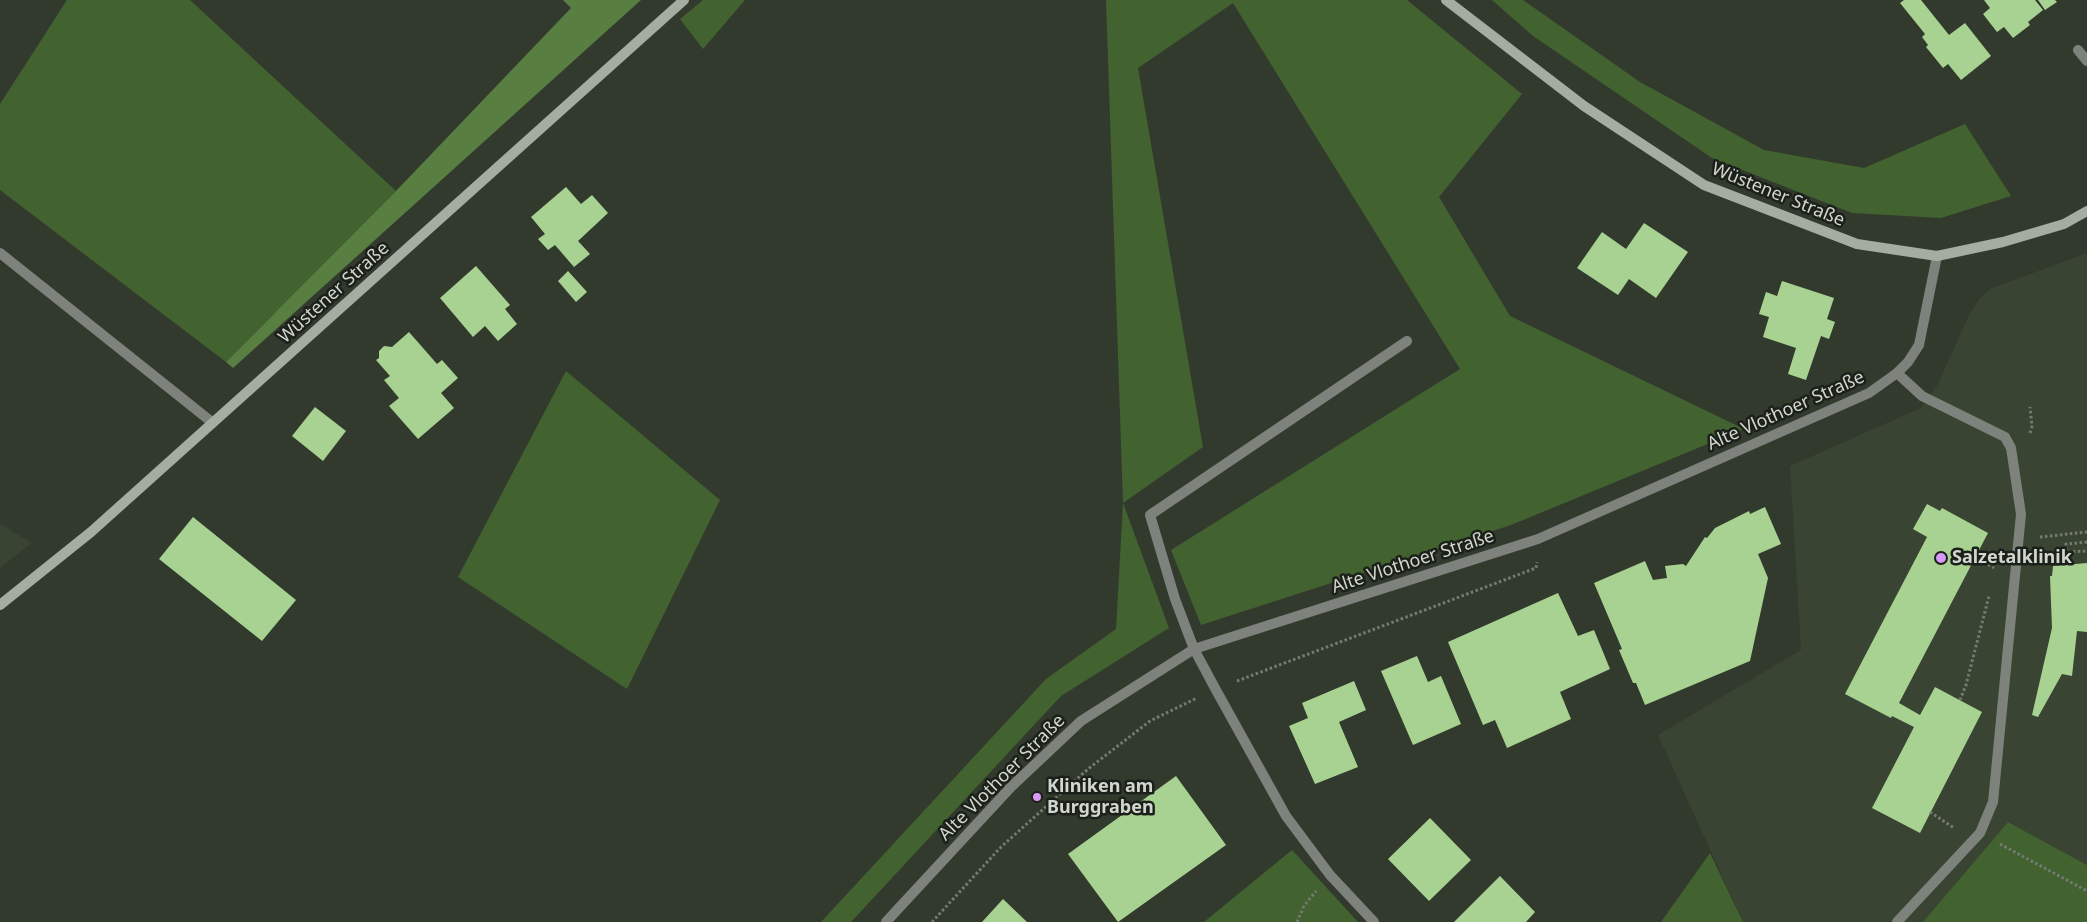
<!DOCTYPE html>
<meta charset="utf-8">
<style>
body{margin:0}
canvas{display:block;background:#323a2e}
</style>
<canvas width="2087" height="922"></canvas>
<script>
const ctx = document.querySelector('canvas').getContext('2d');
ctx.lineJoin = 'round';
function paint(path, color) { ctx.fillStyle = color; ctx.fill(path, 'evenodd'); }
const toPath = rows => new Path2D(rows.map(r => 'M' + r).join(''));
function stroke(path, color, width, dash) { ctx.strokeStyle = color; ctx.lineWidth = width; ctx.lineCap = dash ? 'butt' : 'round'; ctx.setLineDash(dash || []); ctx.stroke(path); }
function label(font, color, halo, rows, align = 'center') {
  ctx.font = font + ' "Noto Sans",sans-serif'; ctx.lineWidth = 5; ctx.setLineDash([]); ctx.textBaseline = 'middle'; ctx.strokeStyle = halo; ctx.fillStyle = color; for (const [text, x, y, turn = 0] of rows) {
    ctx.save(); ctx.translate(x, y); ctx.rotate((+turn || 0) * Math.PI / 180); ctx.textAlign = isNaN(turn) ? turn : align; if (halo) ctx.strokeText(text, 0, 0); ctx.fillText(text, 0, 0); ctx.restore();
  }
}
const built = toPath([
 [2087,253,2087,865,2008,822,1923,922,1743,922,1658,735,1801,650,1790,466,1921,408,1938,384,1969,315,1980,298,1990,289],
 [0,524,32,543,0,568]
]);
const green = toPath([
 [67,0,190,0,396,191,226,362,0,190,0,104],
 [703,0,745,0,703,49,680,19],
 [1106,0,1407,0,1522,94,1439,197,1510,316,1744,429,1511,525,1201,625,1171,550,1460,369,1233,3,1138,68,1203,447,1123,503,1169,628,1061,696,851,922,821,922,1046,679,1116,629,1123,503],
 [1492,0,1523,0,1640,82,1764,150,1864,168,1965,124,2011,196,1941,218,1852,213,1712,158,1533,36],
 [566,371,720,500,627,689,458,577],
 [2008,822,2087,865,2087,922,1923,922],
 [1292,850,1358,922,1204,922],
 [1710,853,1743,922,1661,922]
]);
const forest = toPath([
 [563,0,641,0,233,368,226,362,396,191,571,8]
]);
const building = toPath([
 [1904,0,1921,0,1949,35,1965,23,1991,56,1961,80,1948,64,1943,68,1926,47,1928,45,1922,37,1925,34,1900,3],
 [1984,0,2035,0,2043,10,2028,22,2030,25,2013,38,2004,27,1997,32,1983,14,1990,8],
 [2038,0,2055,0,2057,2,2045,10],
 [566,187,581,204,592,195,608,213,578,241,590,254,574,267,555,245,548,250,538,239,545,234,531,217],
 [1644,223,1688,252,1656,298,1629,279,1618,295,1577,268,1602,232,1626,249],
 [476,266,510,305,505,309,517,324,498,341,485,326,473,337,440,298],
 [568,271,587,292,576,302,558,281],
 [1782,281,1834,298,1827,319,1835,322,1829,339,1821,336,1806,380,1788,374,1796,348,1763,337,1769,317,1759,314,1766,292,1777,296],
 [409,332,437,364,442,360,458,378,441,393,454,408,418,439,389,406,399,398,384,380,390,376,376,360,379,358,379,351,384,346,392,347],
 [315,407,346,431,323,461,292,436],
 [1927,504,1940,511,1942,508,1988,533,1899,703,1920,715,1935,687,1982,712,1920,833,1872,808,1914,727,1892,716,1891,718,1845,694,1927,537,1913,529],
 [1765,507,1781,544,1758,554,1768,578,1750,661,1645,705,1636,683,1633,683,1619,650,1622,649,1594,583,1645,561,1653,580,1667,578,1665,566,1683,564,1686,566,1705,537,1707,538,1715,528,1749,511,1750,514],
 [193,517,296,600,262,641,159,559],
 [2087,563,2087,632,2077,631,2072,676,2062,674,2038,717,2032,715,2052,628,2050,576,2052,576,2053,566],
 [1558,593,1578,636,1594,630,1610,669,1560,692,1571,719,1507,748,1495,720,1483,725,1448,642],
 [1417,656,1428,682,1441,676,1461,724,1413,745,1381,671],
 [1354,681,1366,710,1339,722,1358,767,1315,784,1289,726,1308,718,1302,703],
 [1176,776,1226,845,1118,922,1068,854],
 [1430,818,1471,860,1429,901,1388,859],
 [1500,876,1535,912,1526,922,1454,922],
 [1003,899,1027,922,982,922]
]);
const path = toPath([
 [2030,433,2032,426,2030,407],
 [2040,537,2087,532],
 [2087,542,2066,544,2067,552,2087,551],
 [1975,557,1994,568],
 [1237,681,1536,568,1537,562],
 [1960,700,1966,685,1989,596],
 [1930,812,1954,828],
 [2000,844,2087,891],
 [932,922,1001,847,1088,769,1150,721,1197,698],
 [1297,922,1304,906,1316,891]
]);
const service = toPath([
 [2078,50,2087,61],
 [0,253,213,423],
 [1897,373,1922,396,2005,437,2011,448,2021,514,1993,802,1980,833,1897,922],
 [1374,922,1330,875,1286,816,1216,690,1194,649,1175,599,1150,515,1407,341]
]);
const minor = toPath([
 [886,922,1011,787,1081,721,1194,649,1538,539,1869,393,1897,373,1908,362,1919,345,1937,256]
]);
const secondary = toPath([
 [1446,0,1584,106,1704,185,1857,244,1937,256,2003,242,2064,224,2087,211],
 [0,605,91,532,684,0]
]);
const markers = [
 [1941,558,6,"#d99af7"],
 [1037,797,5,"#d99af7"]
];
const streetNames = [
 ["Wüstener Straße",1778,195,22],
 ["Wüstener Straße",334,293,-42],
 ["Alte Vlothoer Straße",1786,411,-24],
 ["Alte Vlothoer Straße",1413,562,-18],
 ["Alte Vlothoer Straße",1002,778,-45]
];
const poiNames = [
 ["Salzetalklinik",1952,558],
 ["Kliniken am",1047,787],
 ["Burggraben",1047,808]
];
paint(built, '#394433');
paint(green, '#42622f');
paint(forest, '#587e41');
paint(building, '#a8d291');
stroke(path, '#757b72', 3, [2.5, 2.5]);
stroke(service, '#7e827c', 10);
stroke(minor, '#7e827c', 10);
stroke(secondary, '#a5aca2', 10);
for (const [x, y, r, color] of markers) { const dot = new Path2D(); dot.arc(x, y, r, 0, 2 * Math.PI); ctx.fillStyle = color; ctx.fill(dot); stroke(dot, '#1c201a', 2); }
label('18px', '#d1d6cf', '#1c201a', streetNames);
label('bold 18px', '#d1d6cf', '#1c201a', poiNames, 'left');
</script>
